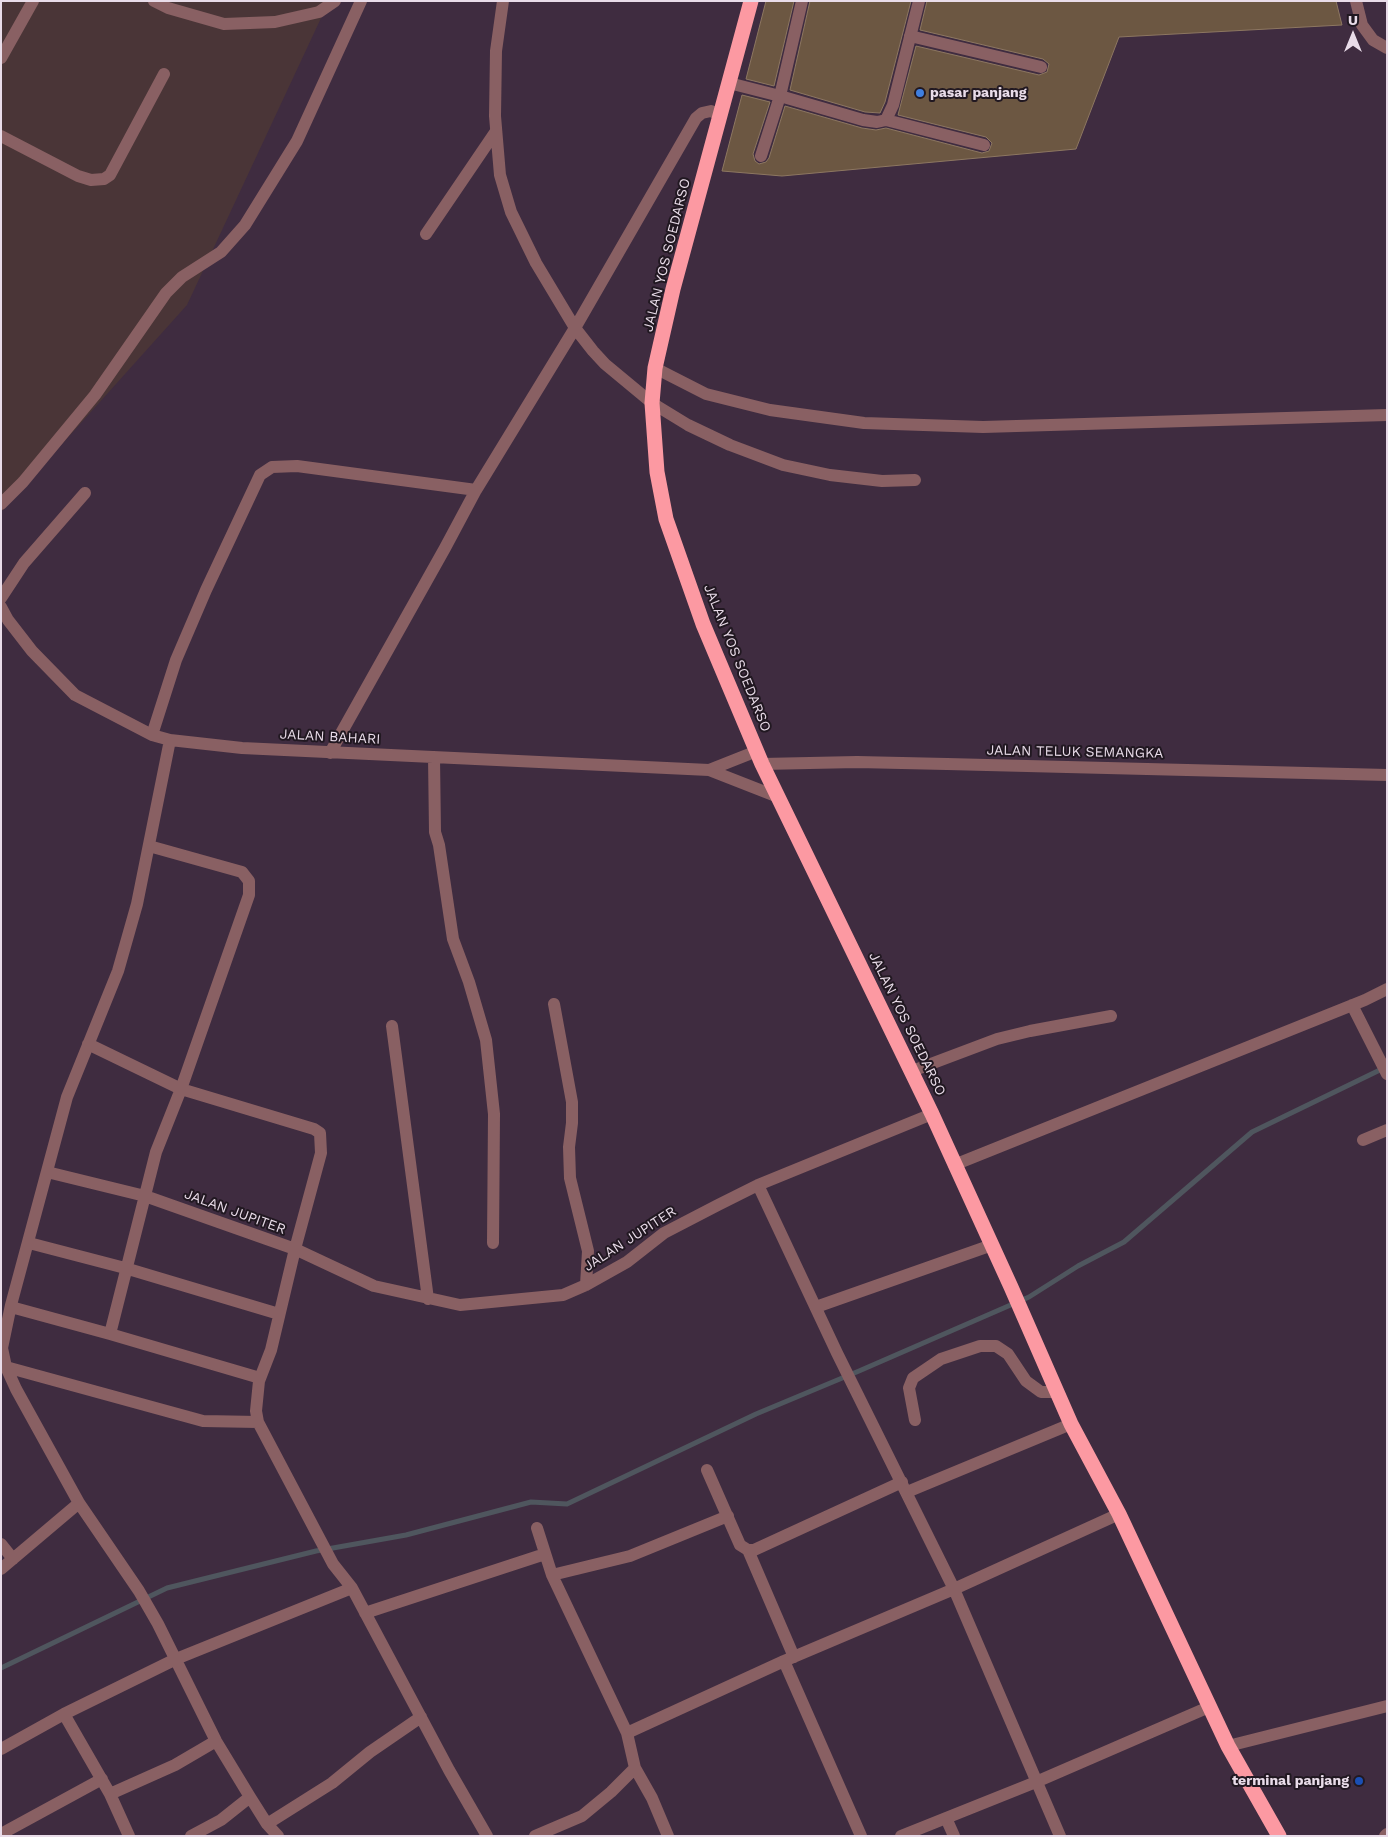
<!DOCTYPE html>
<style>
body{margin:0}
#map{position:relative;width:1388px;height:1837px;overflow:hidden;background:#3f2c40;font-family:"Work Sans",sans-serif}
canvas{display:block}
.frame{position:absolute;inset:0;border:2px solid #e9dce9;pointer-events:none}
.north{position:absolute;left:1328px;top:10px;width:50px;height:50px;-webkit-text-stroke:4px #211821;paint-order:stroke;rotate:0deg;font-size:14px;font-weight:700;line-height:20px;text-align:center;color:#e9dce9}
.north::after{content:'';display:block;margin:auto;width:18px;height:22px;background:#e9dce9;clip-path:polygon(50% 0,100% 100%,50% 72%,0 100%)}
</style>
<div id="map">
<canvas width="1388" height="1837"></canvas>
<div class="frame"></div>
<div class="north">U</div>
</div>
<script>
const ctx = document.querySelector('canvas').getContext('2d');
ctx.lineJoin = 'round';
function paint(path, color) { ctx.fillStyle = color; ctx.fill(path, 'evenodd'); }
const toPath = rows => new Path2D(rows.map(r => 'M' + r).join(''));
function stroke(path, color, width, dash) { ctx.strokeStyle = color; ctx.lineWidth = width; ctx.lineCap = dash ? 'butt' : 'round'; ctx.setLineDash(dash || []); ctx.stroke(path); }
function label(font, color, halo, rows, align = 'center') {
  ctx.font = font + ' "Work Sans",sans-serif'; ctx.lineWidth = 4; ctx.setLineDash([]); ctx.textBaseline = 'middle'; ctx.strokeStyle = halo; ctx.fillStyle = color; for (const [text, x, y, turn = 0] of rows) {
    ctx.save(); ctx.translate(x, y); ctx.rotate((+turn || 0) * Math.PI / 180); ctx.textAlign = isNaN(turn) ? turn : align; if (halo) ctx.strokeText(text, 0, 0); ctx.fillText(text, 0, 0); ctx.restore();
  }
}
const industrial = toPath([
 [1,1,329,1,187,305,1,512]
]);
const stream = toPath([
 [1,1668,167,1588,316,1551,406,1535,531,1502,567,1504,756,1414,859,1371,1029,1297,1078,1266,1124,1242,1252,1132,1384,1068]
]);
const building = toPath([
 [766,1,794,1,774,86,746,79,766,1],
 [810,1,911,1,885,102,880,113,865,112,790,90,810,1],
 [927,1,1336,1,1342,25,1119,37,1076,149,782,176,722,171,742,95,770,102,753,154,755,161,759,164,766,162,769,158,785,106,862,128,876,130,886,128,982,153,989,151,992,143,986,137,898,115,916,46,1039,75,1047,72,1049,64,1043,59,920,30,927,1]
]);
const minor = toPath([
 [154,1,168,8,224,24,275,22,319,12,335,1],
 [503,1,496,51,495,116,500,175,511,212,536,263,575,328,593,351,605,364,652,403,688,425,730,445,783,465,830,475,882,481,915,480],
 [1356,1,1362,25,1373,40,1387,48],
 [910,36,1041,67],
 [1,58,33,1],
 [729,83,780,96,802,1],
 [886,120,984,145],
 [1,136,78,176,91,180,104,179,110,175,164,74],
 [761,156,780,96,863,120,877,122,886,120,893,105,919,1],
 [426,234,496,131],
 [655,368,706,394,770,410,864,423,983,427,1387,415],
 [1,504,23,482,95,395,166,293,182,277,221,252,245,225,297,141,361,1],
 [1,598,24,563,85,493],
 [1,607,8,620,32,651,75,695,152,735,170,740,242,748,709,770,778,797],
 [152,735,176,660,206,590,260,475,272,467,297,466,476,490],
 [170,740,137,904,118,971,67,1097,11,1305,2,1348,6,1367,16,1389,79,1503,139,1591,158,1624,216,1741,250,1797,267,1824,278,1836],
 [330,753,445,548,476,490,575,328,696,118,702,113,711,111,720,115],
 [434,757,435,832,439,845,453,939,469,982,486,1040,494,1114,493,1243],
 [762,764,857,762,947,764,1387,775],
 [709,770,757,751],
 [554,1004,572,1102,572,1123,569,1147,570,1178,588,1251,586,1285],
 [1352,1005,1387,1074],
 [392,1026,428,1299],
 [88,1044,181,1089,314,1129,320,1133,321,1153,295,1249,271,1350,259,1381,256,1411,258,1422,333,1564,352,1588,449,1770,487,1836],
 [912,1071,997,1039,1030,1031,1111,1016],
 [1363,1140,1387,1130],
 [954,1165,1365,1000,1387,989],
 [47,1172,145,1196,295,1249,374,1286,460,1305,563,1295,586,1285,627,1262,664,1233,718,1205,758,1185,932,1114],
 [758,1185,837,1353,954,1589,1060,1836],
 [29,1243,125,1268,279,1314],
 [11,1307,110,1334,260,1378],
 [816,1307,992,1245],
 [110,1334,156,1152,181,1089,249,895,249,881,242,872,149,846],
 [6,1367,203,1421,258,1422],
 [915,1420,909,1388,913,1378,941,1359,980,1346,996,1346,1008,1354,1026,1381,1041,1392,1056,1392],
 [707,1470,740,1545,748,1550,754,1550,902,1482],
 [907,1492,1071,1424],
 [537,1528,552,1575,627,1733],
 [1,1544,13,1559],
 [748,1550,794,1657],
 [1,1569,79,1503],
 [552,1575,630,1556,728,1516],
 [365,1613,545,1554],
 [784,1661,861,1836],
 [64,1714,110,1794,129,1836],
 [1228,1746,1387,1706],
 [1,1749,64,1714,176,1659,352,1588],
 [635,1768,652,1798,668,1836],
 [110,1794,175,1765,216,1741],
 [946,1818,954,1836],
 [267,1824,332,1783,370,1752,421,1717],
 [1,1834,102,1779],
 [191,1836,221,1820,250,1797],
 [535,1836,582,1816,611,1792,635,1768,627,1733,784,1661,954,1589,1119,1514],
 [901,1836,1036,1782,1209,1707],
 [1385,1836,1387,1834]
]);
const highway = toPath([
 [751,1,673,289,655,368,652,403,657,472,666,519,703,624,762,764,932,1114,1011,1287,1071,1424,1119,1514,1228,1746,1279,1836]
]);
const markers = [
 [920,93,5,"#3f7fe0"],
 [1359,1781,5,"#1a4fb4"]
];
const poiNames = [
 ["pasar panjang",930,93],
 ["terminal panjang",1349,1781,"right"]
];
const streetNames = [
 ["JALAN YOS SOEDARSO",667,255,-76],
 ["JALAN YOS SOEDARSO",737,658,68],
 ["JALAN BAHARI",330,737,3],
 ["JALAN TELUK SEMANGKA",1075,752,1],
 ["JALAN YOS SOEDARSO",907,1024,64],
 ["JALAN JUPITER",235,1212,20],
 ["JALAN JUPITER",630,1239,-33]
];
paint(industrial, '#4a3537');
stroke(stream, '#4f565e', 5);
paint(building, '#6c5742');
stroke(building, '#8d7761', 1);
stroke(minor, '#896063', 12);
stroke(highway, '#fc99a2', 15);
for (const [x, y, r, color] of markers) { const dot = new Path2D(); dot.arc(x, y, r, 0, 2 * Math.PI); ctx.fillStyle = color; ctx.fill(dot); stroke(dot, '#211821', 2); }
label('bold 14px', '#e9dce9', '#211821', poiNames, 'left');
label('14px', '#e9dce9', '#211821', streetNames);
</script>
